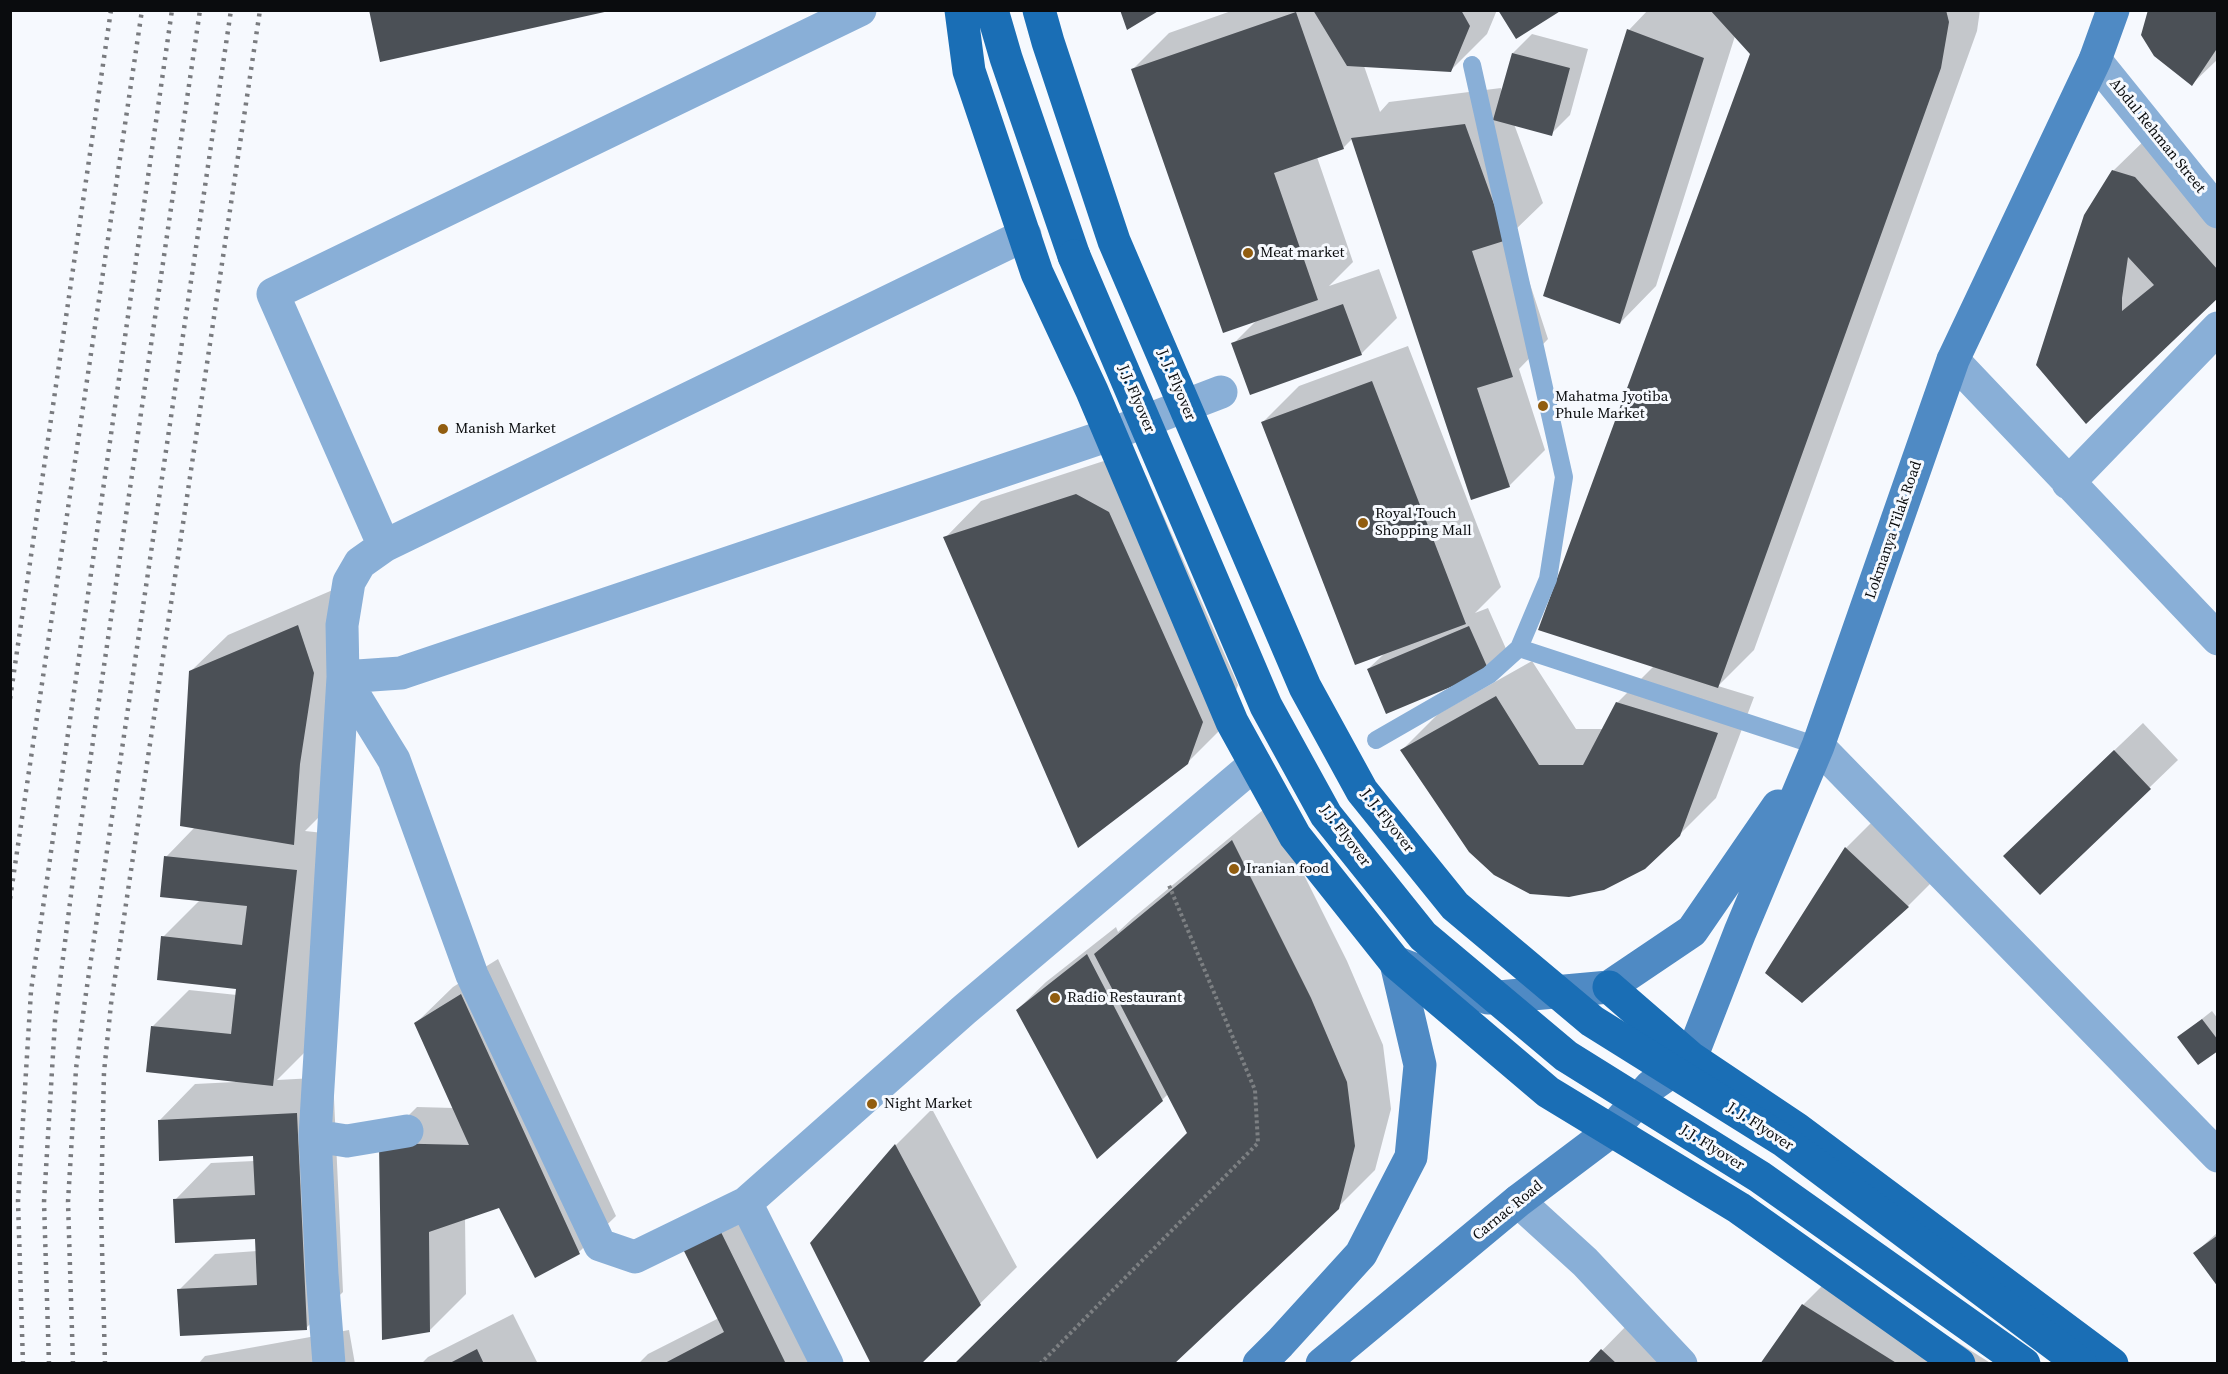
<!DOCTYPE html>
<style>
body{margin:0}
#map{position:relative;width:2228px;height:1374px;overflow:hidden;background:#f6f9fe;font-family:"Source Serif 4",serif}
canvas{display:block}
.frame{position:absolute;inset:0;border:12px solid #0a0c0e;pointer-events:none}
</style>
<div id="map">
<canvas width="2228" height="1374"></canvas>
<div class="frame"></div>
</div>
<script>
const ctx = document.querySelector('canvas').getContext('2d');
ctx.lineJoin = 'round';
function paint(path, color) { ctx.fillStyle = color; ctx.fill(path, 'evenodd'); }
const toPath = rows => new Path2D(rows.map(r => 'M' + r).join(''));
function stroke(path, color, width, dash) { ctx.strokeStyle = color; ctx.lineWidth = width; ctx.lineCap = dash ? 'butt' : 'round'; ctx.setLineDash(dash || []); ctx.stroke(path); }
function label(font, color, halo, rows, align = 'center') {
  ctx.font = font + ' "Source Serif 4",serif'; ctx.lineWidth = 6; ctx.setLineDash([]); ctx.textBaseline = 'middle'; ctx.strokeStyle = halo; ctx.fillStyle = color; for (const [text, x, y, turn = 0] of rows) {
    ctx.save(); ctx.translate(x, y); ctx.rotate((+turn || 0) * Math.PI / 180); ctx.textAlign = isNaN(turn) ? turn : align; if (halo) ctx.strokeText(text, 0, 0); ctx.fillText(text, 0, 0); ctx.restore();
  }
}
const shadow = toPath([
 [1234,10,1497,10,1487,34,1451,70,1364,66,1380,112,1389,102,1501,88,1502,92,1513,53,1532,34,1588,49,1570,115,1551,134,1514,124,1543,203,1513,232,1548,339,1519,369,1545,450,1509,486,1353,138,1343,148,1317,157,1353,262,1329,286,1379,269,1397,318,1361,354,1233,344,1258,319,1133,69,1169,33],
 [1648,10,1980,10,1977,31,1754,650,1718,686,1754,697,1716,798,1679,835,1402,750,1438,714,1532,661,1576,729,1603,729,1617,703,1654,666,1752,54,1735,36,1656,286,1620,323,1629,30],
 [2218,10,2218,59,2192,84],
 [2150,135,2218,193,2218,296,2086,422,2113,171],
 [1408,346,1501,587,1475,613,1488,608,1507,651,1488,670,1368,669,1385,653,1263,422,1299,386],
 [1113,458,1146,476,1238,685,1224,726,1187,763,945,538,981,501],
 [335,589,329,807,305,831,333,834,309,1048,277,1080,333,1077,343,1292,306,1328,179,1290,215,1254,257,1251,257,1237,175,1200,211,1163,254,1161,254,1155,159,1121,195,1084,235,1082,235,1080,153,1026,189,990,237,995,237,987,163,937,200,900,166,857,195,827,191,671,228,635],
 [2143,723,2178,760,2040,893,2033,828],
 [1269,805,1347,961,1383,1045,1391,1109,1375,1170,1338,1207,1189,1133,1168,1094,1162,1100,1017,1010,1046,982,1116,927,1118,932,1133,918],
 [1874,820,1936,878,1908,906,1802,1001,1846,848],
 [498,959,616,1216,579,1252,536,1276,499,1206,465,1218,466,1294,429,1331,381,1143,417,1107,454,1108,416,1023,453,987],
 [2212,1011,2218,1019,2218,1049,2179,1037],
 [932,1109,1017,1267,919,1364,811,1243,896,1145],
 [754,1191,840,1364,638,1364,648,1354,719,1318,683,1245],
 [2218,1232,2218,1284,2195,1253],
 [1840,1268,1992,1364,1762,1364,1803,1305],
 [513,1314,538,1364,421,1364,428,1357],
 [1630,1322,1673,1364,1589,1364],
 [349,1330,355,1364,198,1364,205,1356]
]);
const building = toPath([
 [369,10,609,10,609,11,380,62],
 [1120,10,1160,10,1127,30],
 [1313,10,1461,10,1470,26,1451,72,1347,66],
 [1498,10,1562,10,1516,39],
 [1710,10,1946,10,1949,22,1941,68,1718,688,1538,630,1750,54],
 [2148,10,2218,10,2218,47,2192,86,2154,56,2141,35],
 [1296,12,1344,149,1274,173,1318,300,1223,333,1131,69],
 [1627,29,1704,58,1620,324,1543,296],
 [1512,53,1570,68,1552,136,1493,120],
 [1465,124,1507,240,1472,251,1513,377,1477,388,1510,487,1471,500,1351,138],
 [2112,170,2135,177,2218,270,2218,298,2086,424,2036,365,2084,215],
 [2128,257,2154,285,2122,311,2122,298],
 [1343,304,1362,355,1250,395,1231,343],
 [1372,381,1466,624,1355,665,1261,422],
 [1076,494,1109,512,1203,722,1188,764,1078,848,943,537],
 [298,625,314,673,300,764,294,845,180,826,189,671],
 [1469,626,1489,671,1386,714,1367,669],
 [1496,696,1539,765,1583,765,1616,702,1718,733,1680,836,1645,869,1604,890,1569,897,1530,894,1494,875,1469,852,1400,750],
 [2114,750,2151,789,2040,895,2003,856],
 [1232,840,1311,998,1347,1082,1355,1146,1339,1209,1174,1364,954,1364,1187,1133,1094,954],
 [1845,847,1909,907,1802,1003,1765,973],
 [164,856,297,870,273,1086,146,1072,151,1026,231,1034,236,989,157,980,161,936,242,945,247,906,160,897],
 [1087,954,1163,1101,1097,1159,1016,1010],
 [461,994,580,1254,535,1278,499,1208,429,1232,430,1332,382,1340,379,1143,469,1145,414,1023],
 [2202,1019,2218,1040,2218,1051,2198,1065,2177,1037],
 [297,1113,307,1330,180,1336,177,1289,257,1285,255,1239,175,1243,173,1199,255,1195,253,1156,159,1161,158,1120],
 [895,1144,981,1305,921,1364,871,1364,810,1243],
 [718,1226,786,1364,663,1364,724,1332,681,1245],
 [2218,1235,2218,1287,2193,1253],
 [1802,1304,1898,1364,1760,1364],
 [477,1349,484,1364,448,1364],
 [1601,1349,1617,1364,1587,1364]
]);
const path = toPath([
 [1040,1364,1258,1143,1255,1090,1168,883]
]);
const service = toPath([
 [1472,65,1564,477,1548,579,1519,648,1818,746],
 [1376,740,1489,675,1519,648]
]);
const minor = toPath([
 [1953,360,2218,639],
 [2068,483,2218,328],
 [384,546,273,294,860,10],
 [343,677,394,760,472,975,600,1245,635,1257,746,1203,964,1010,1255,764],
 [343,677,401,673,1109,435,1221,392],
 [1818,746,2218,1156],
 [315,1136,347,1141,407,1131],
 [746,1203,827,1364],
 [329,1364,322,1274,315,1136,343,677,342,625,349,582,360,563,384,546,1025,235]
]);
const tertiary = toPath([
 [2095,60,2218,212],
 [1518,1201,1585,1262,1681,1364]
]);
const secondary = toPath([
 [1400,964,1488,998,1609,987,1692,931,1778,806],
 [1259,1364,1280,1343,1361,1254,1411,1157,1420,1065,1396,963],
 [1322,1364,1518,1201,1611,1131,1651,1086,1691,1058,1740,932,1818,746,1953,360,2095,60,2113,10]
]);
const primary = toPath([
 [961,10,969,71,1037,273,1092,391,1232,722,1295,836,1396,963,1548,1092,1739,1208,1959,1364],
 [992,10,1006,58,1074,256],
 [1609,987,1691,1058,1797,1129,2112,1364]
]);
const rail = toPath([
 [10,699,111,10],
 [10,899,142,10],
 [23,1364,18,1201,31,991,172,10],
 [49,1364,44,1202,55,1021,74,871,200,10],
 [73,1364,68,1202,76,1069,85,1000,231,10],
 [105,1364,101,1209,104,1072,111,1004,260,10]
]);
const primaryBridge = toPath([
 [1039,10,1048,42,1114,241,1305,687,1362,791,1455,906,1592,1021,1784,1141,2081,1364],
 [1074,256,1266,706,1326,815,1423,936,1566,1056,1760,1177,2024,1364]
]);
const markers = [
 [1248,253,6,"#915d10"],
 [1543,406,6,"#915d10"],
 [443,429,6,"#915d10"],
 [1363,523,6,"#915d10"],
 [1234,869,6,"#915d10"],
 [1055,998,6,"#915d10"],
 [872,1104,6,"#915d10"]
];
const streetNames = [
 ["Abdul Rehman Street",2157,136,51],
 ["J. J. Flyover",1176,385,67],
 ["J.J. Flyover",1136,399,67],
 ["Lokmanya Tilak Road",1894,530,-71],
 ["J. J. Flyover",1387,821,52],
 ["J.J. Flyover",1345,836,53],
 ["J. J. Flyover",1760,1127,33],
 ["J.J. Flyover",1712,1148,32],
 ["Carnac Road",1508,1211,-39]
];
const poiNames = [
 ["Meat market",1260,253],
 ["Mahatma Jyotiba",1555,397],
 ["Phule Market",1555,414],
 ["Manish Market",455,429],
 ["Royal Touch",1375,514],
 ["Shopping Mall",1375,531],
 ["Iranian food",1246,869],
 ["Radio Restaurant",1067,998],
 ["Night Market",884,1104]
];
paint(shadow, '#0003');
paint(building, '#4b5056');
stroke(path, '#7d8083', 4, [3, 3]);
stroke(service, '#89afd7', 18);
stroke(minor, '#89afd7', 33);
stroke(tertiary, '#89afd7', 33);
stroke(secondary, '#4f8ac4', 33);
stroke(primary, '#1a6eb5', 33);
stroke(rail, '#797b7f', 4.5, [3, 6]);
stroke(primaryBridge, '#1a6eb5', 33);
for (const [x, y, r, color] of markers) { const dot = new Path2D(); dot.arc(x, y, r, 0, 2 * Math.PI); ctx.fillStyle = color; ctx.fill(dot); stroke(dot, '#f6f9fe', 2); }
label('15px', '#0a0c0e', '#f6f9fe', streetNames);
label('15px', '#0a0c0e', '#f6f9fe', poiNames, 'left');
</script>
